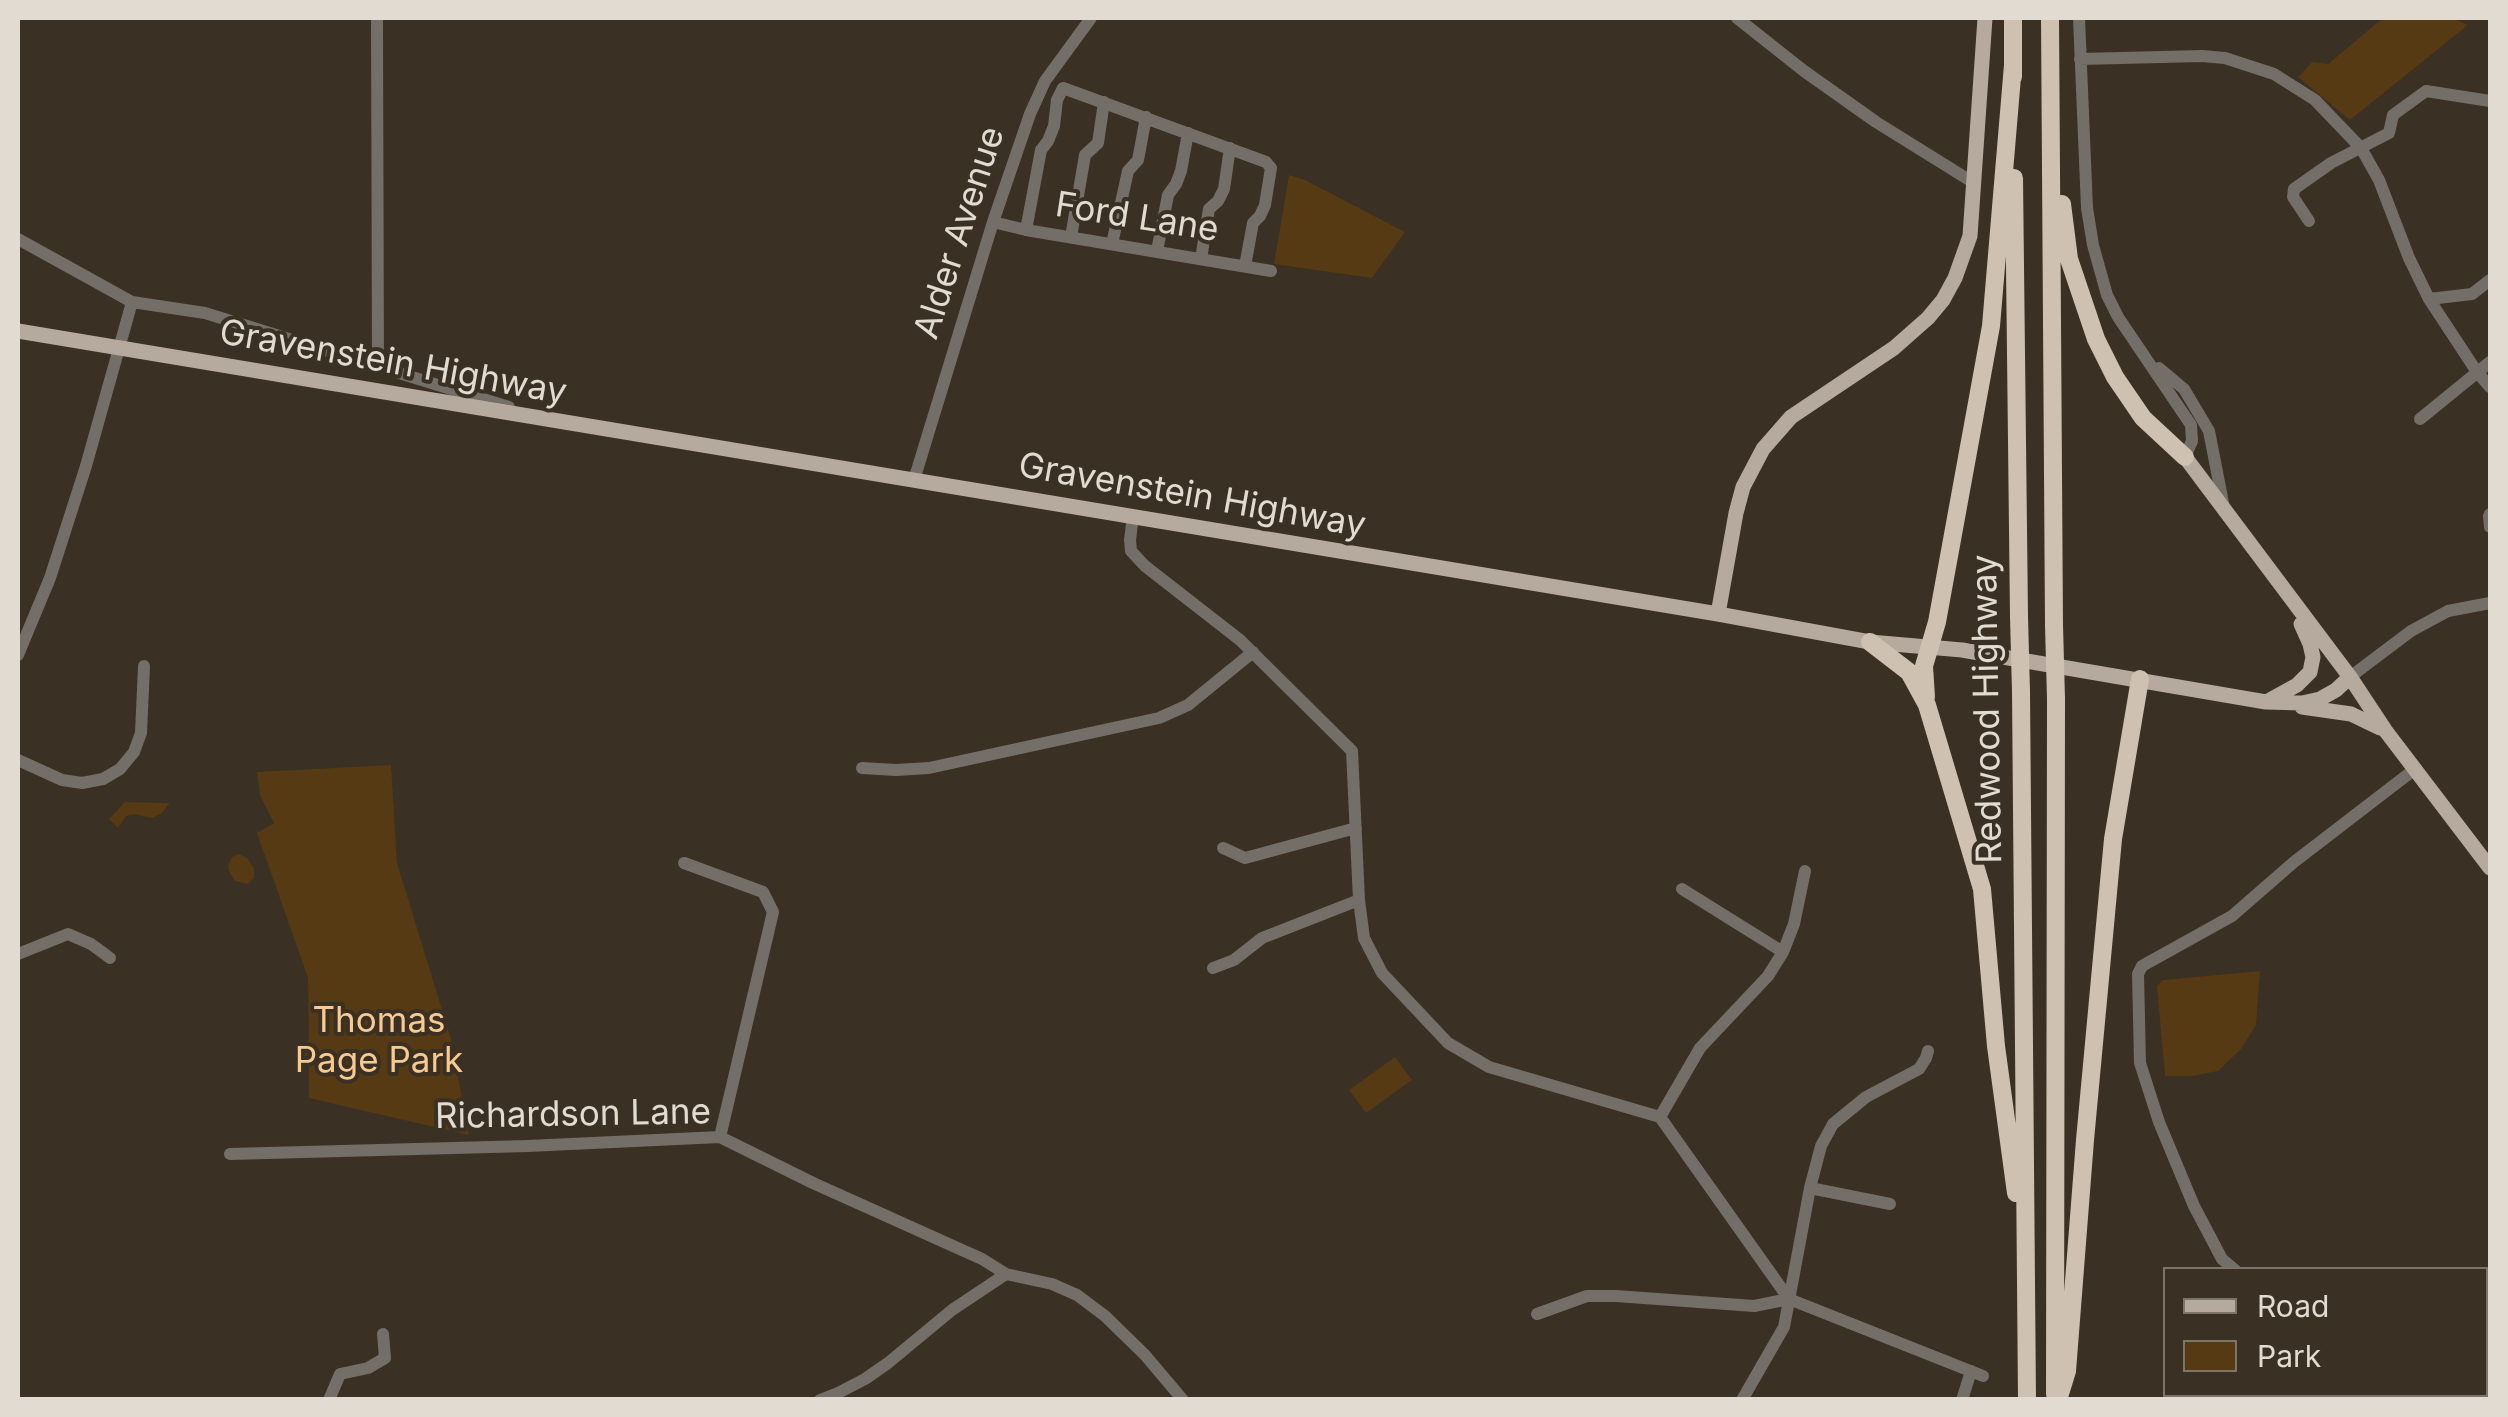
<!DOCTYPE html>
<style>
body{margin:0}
#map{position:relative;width:2508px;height:1417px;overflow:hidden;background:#3a3023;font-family:Inter,sans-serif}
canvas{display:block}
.frame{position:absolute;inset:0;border:20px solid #e1dbd2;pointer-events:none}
.legend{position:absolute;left:2163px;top:1267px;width:325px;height:130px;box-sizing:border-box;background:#3a3023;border:2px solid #7d7469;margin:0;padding:12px 18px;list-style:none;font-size:30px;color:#e1dbd2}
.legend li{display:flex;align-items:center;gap:20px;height:50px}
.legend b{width:50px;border:2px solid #7d7469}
</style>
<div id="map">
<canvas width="2508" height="1417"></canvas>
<div class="frame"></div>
<ul class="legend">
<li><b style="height:12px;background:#b5aa9d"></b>Road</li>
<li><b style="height:28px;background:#553a14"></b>Park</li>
</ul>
</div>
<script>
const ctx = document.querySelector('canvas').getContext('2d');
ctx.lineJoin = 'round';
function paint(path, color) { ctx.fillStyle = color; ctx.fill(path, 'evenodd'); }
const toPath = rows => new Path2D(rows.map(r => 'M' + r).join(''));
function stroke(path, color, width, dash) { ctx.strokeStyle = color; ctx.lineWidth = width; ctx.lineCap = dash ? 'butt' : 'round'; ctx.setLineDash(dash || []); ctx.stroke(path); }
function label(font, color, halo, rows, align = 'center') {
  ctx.font = font + ' Inter,sans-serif'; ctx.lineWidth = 8; ctx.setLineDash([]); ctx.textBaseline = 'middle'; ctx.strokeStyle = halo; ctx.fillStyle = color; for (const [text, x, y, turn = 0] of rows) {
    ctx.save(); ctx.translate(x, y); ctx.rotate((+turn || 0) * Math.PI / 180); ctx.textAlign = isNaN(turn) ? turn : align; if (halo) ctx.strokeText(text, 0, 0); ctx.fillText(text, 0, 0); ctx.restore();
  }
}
const green = toPath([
 [2383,18,2453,18,2468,25,2350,120,2298,77,2312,62,2328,64],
 [1289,175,1305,180,1405,232,1372,278,1274,264],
 [391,765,397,863,451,1039,469,1135,309,1098,309,1062,303,1051,309,1038,308,978,257,833,274,823,260,795,257,772],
 [125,802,169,803,169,804,162,813,152,818,134,814,126,816,118,828,109,819],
 [239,854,247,858,254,868,254,878,248,884,235,881,229,871,228,866,232,857],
 [2260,971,2256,1025,2241,1049,2218,1071,2193,1076,2165,1076,2157,986,2163,980],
 [1395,1057,1412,1080,1366,1113,1349,1090]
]);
const minor = toPath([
 [377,18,378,365],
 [1737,18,1804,71,1876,122,1974,183],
 [2079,18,2087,208,2093,245,2107,295,2118,317,2191,425,2192,441,2185,457],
 [2080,59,2202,56,2225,58,2274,74,2315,100,2361,148,2379,180,2409,258,2429,299,2477,372,2490,387],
 [2309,221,2293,197,2294,189,2331,163,2389,133,2393,115,2426,91,2490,101],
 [993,222,1026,230,1271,271],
 [1026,230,1041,150,1048,141,1054,126,1057,100,1063,88,1266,162,1271,168,1265,205,1260,216,1253,223,1245,266],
 [1071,237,1085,155,1098,143,1104,102],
 [18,239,132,302,205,313,509,407],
 [1112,244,1128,171,1138,160,1146,117],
 [1157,251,1168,195,1176,184,1181,171,1188,133],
 [1201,259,1209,209,1218,201,1224,189,1230,148],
 [2429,299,2472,294,2490,280],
 [2159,368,2184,389,2209,431,2224,508],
 [2420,419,2490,362],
 [914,480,993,222,1030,114,1045,81,1091,18],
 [2490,514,2489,516,2490,527],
 [1133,516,1130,540,1131,551,1145,566,1240,640,1352,751,1359,900,1364,938,1382,973,1448,1043,1489,1067,1660,1117,1789,1299,1983,1376],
 [18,655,50,578,86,466,132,302],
 [2350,677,2411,631,2448,611,2490,603],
 [18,760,62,780,82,783,103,779,120,769,134,752,141,733,144,666],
 [862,768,896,770,929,768,1159,718,1188,705,1253,652],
 [1223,848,1245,858,1356,828],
 [684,863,763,892,773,912,720,1137],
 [1682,889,1783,952],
 [18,954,68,934,91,944,110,958],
 [1213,968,1234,960,1262,938,1359,900],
 [1660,1117,1700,1048,1768,976,1783,952,1794,924,1805,871],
 [230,1154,528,1146,720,1137,813,1183,982,1259,1006,1274],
 [1810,1188,1890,1204],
 [2235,1270,2222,1259,2194,1206,2159,1122,2140,1063,2138,974,2142,966,2232,916,2294,862,2415,769],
 [1537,1314,1587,1296,1616,1296,1754,1306,1789,1299],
 [2313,1394,2315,1400],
 [329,1400,340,1374,368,1368,385,1358,383,1334],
 [820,1400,838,1393,865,1379,888,1363,952,1310,1006,1274,1052,1284,1077,1295,1105,1316,1145,1355,1183,1400],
 [1742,1400,1784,1327,1810,1188,1821,1146,1833,1124,1866,1097,1919,1069,1926,1058,1928,1051],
 [1962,1400,1971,1371]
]);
const major = toPath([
 [18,331,1718,614,1870,642,1962,650,2266,702,2302,703,2320,699,2336,690,2350,677],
 [2185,457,2350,677,2385,730,2490,868],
 [1718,614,1736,513,1743,487,1763,449,1791,417,1894,348,1928,318,1943,300,1955,278,1970,236,1985,18],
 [2268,701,2297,685,2310,672,2313,657,2310,644,2301,624],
 [2302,707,2351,714,2380,728]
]);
const highway = toPath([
 [2013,18,2013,77],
 [2050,18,2054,625],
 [2014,178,2019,617],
 [2062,204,2069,259,2096,339,2115,377,2143,418,2185,457],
 [1870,642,1909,672,1927,705,1982,889,1996,1046,2016,1193],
 [2021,692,2027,1400],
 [1926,697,1924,666,1937,622,1991,326,2013,65],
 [2055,1394,2056,699],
 [2058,1400,2067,1371,2085,1140,2113,839,2140,679]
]);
const highwayBridge = toPath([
 [2019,617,2021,692],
 [2054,625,2056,699]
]);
const streetNames = [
 ["Ford Lane",1137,218,9],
 ["Alder Avenue",960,233,-72],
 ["Gravenstein Highway",393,363,10],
 ["Gravenstein Highway",1192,496,10],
 ["Redwood Highway",1988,709,-91],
 ["Richardson Lane",573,1115,-1]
];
const parkNames = [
 ["Thomas",379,1021],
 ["Page Park",379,1061]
];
paint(green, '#553a14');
stroke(minor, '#746e68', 12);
stroke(major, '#b5aa9d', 15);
stroke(highway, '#cfc1b1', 18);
stroke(highwayBridge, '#cfc1b1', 18);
label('35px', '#e1dbd2', '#3a3023', streetNames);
label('35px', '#f9ca8f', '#3a3023', parkNames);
</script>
